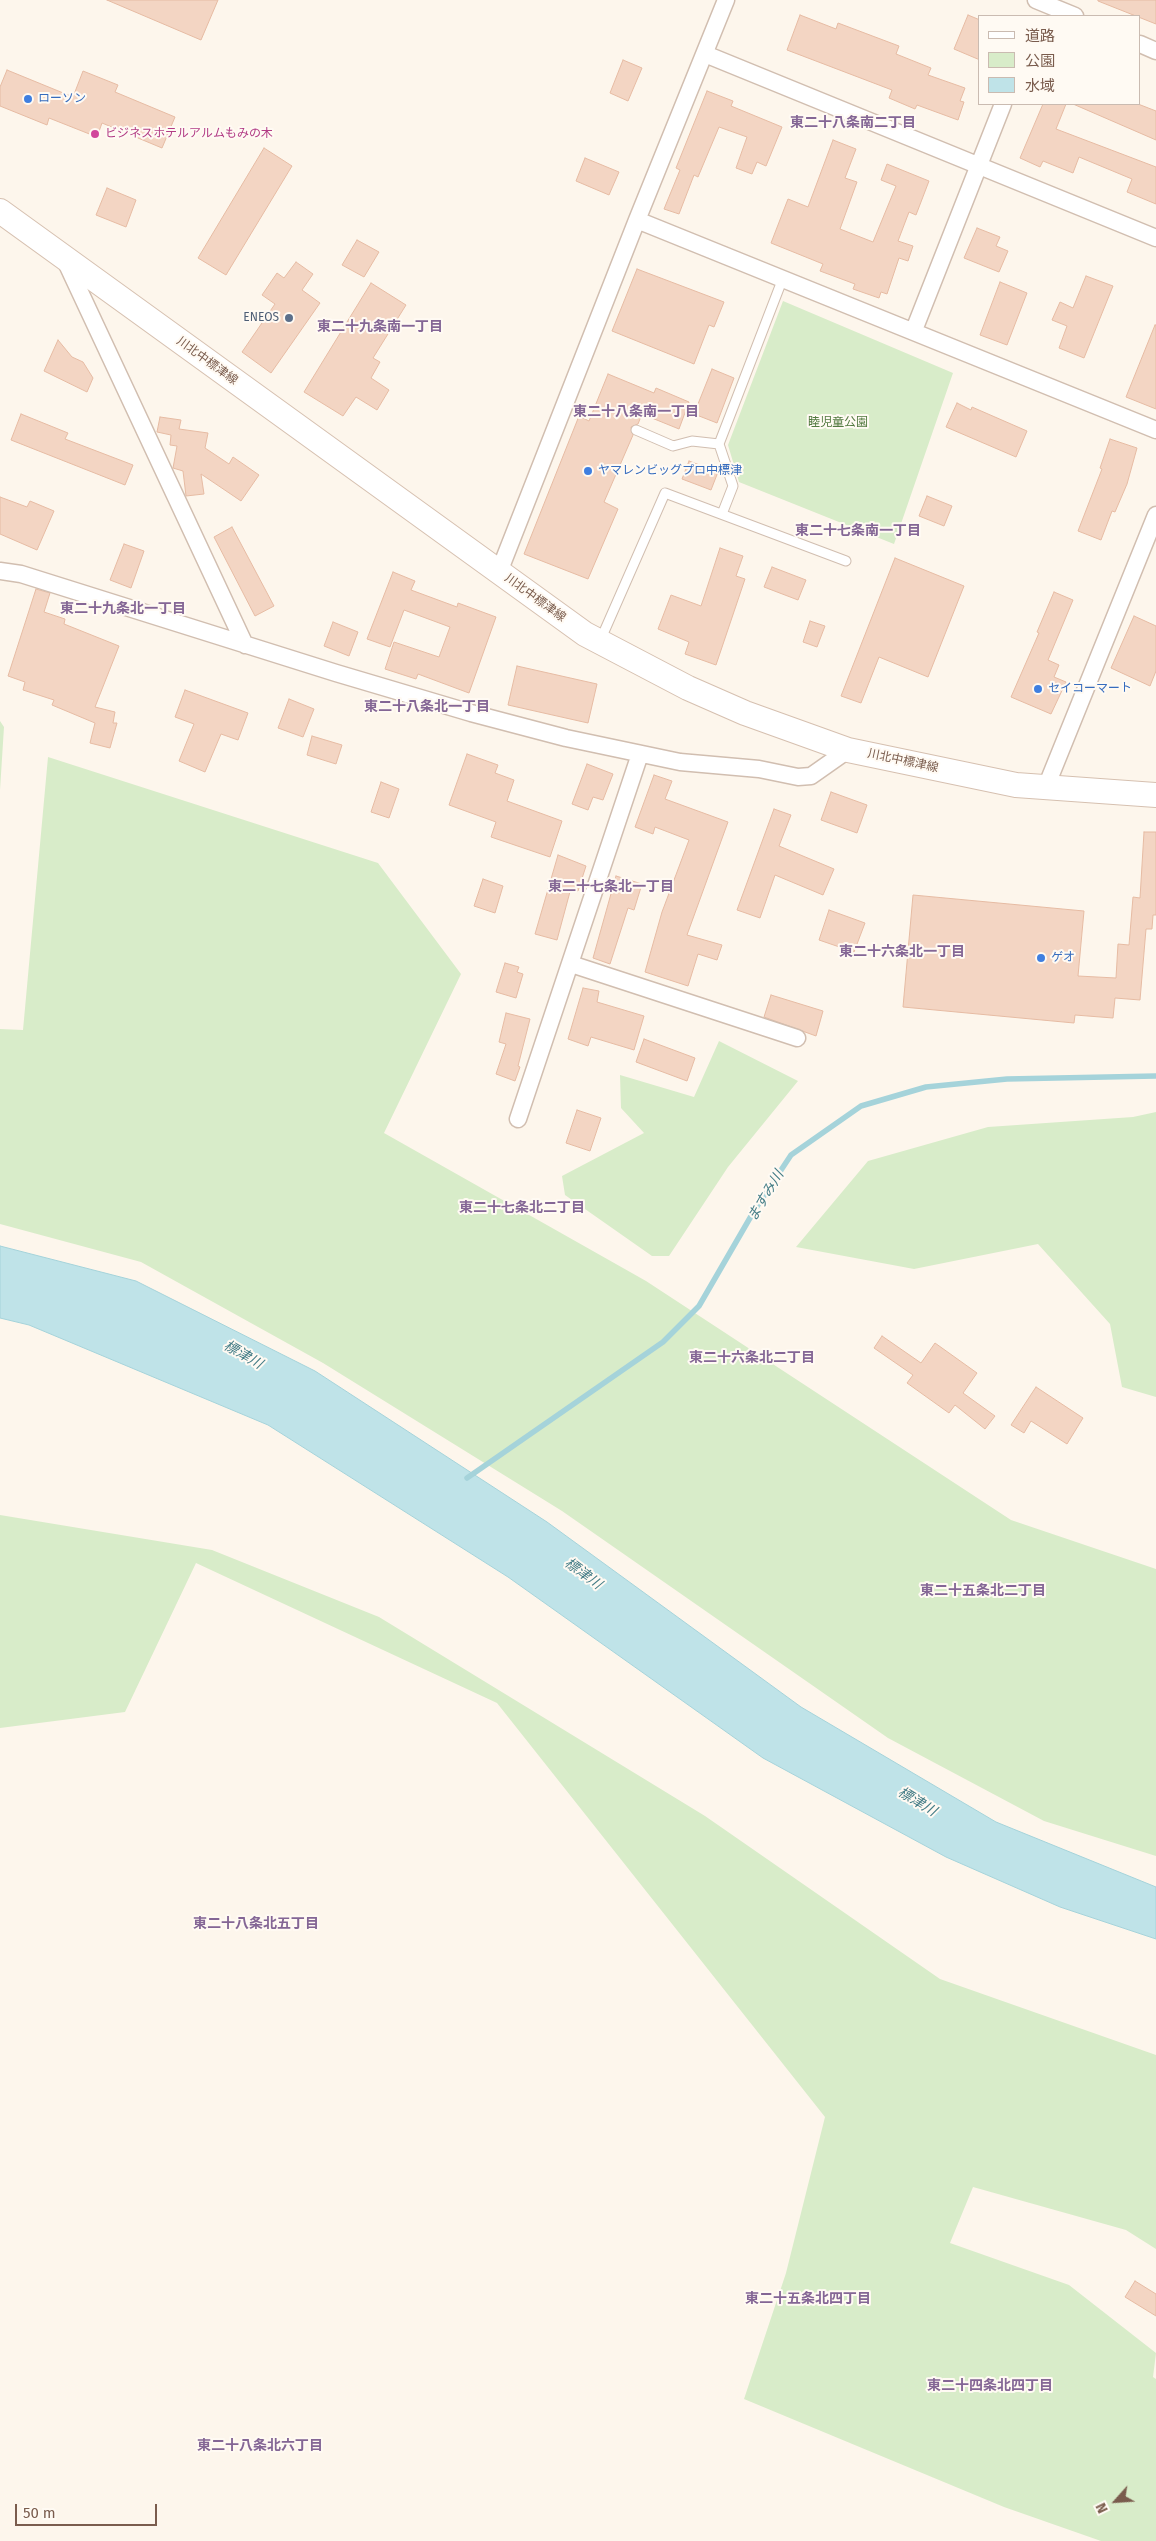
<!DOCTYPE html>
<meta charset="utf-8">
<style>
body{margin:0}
#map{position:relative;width:1156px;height:2541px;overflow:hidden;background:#fdf6ec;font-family:"Fira Sans","Noto Sans JP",sans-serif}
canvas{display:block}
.legend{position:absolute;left:978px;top:15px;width:162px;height:90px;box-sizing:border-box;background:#fffaf3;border:1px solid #cabbb1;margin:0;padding:6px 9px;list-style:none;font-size:15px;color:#7a5c4d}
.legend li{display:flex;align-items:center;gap:10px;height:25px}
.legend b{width:25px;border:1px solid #cabbb1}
.north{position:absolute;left:1091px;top:2476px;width:50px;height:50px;-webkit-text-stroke:4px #fffaf3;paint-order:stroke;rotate:244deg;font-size:14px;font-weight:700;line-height:20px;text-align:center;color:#7a5c4d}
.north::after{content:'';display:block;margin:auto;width:18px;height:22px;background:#7a5c4d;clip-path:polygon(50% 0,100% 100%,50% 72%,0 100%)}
.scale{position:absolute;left:15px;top:2504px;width:142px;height:22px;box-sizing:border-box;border:2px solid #7a5c4d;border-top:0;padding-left:6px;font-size:15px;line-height:18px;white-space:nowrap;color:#7a5c4d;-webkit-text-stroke:4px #fffaf3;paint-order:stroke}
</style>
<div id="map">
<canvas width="1156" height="2541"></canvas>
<ul class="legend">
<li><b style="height:6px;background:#fff"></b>道路</li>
<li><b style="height:14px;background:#d8ecc9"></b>公園</li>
<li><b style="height:14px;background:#bfe3e8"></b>水域</li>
</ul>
<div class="north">N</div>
<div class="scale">50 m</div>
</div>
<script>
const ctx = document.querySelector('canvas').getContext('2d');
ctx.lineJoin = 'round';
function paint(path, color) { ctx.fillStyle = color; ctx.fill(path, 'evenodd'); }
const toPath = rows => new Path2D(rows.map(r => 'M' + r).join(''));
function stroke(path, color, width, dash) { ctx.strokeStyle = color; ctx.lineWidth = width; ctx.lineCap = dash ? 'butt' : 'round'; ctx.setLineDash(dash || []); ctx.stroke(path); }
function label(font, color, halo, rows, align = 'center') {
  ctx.font = font + ' "Fira Sans","Noto Sans JP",sans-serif'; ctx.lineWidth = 4; ctx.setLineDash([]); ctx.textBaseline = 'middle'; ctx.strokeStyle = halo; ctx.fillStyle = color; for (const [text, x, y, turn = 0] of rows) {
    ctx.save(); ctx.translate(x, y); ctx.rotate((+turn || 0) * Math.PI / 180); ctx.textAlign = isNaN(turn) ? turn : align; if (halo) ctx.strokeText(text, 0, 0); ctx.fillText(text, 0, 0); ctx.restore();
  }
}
const green = toPath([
 [783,301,953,373,894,544,739,482,728,445],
 [0,721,4,727,0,790],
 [48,757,378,863,461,974,384,1133,646,1281,1011,1520,1156,1569,1156,1856,1044,1821,888,1738,562,1511,323,1363,141,1262,0,1224,0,1029,23,1030],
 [719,1041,798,1081,728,1167,669,1256,652,1256,565,1195,562,1176,644,1133,621,1108,620,1075,694,1097],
 [1156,1112,1156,1397,1122,1387,1110,1324,1038,1244,914,1269,796,1247,868,1161,988,1127,1133,1117],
 [0,1515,212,1550,379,1617,705,1816,940,1979,1156,2055,1156,2249,1126,2230,973,2187,950,2243,1069,2285,1156,2353,1153,2377,1156,2379,1156,2541,1101,2541,1004,2507,744,2399,786,2273,825,2117,497,1703,196,1563,125,1712,0,1728]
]);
const water = toPath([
 [0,1246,136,1281,315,1371,547,1522,801,1707,996,1822,1156,1887,1156,1939,1060,1907,946,1857,763,1758,508,1577,268,1425,29,1325,0,1318,0,1246]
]);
const stream = toPath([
 [467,1478,663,1342,699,1306,754,1211,791,1155,861,1106,926,1087,1007,1079,1156,1076]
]);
const building = toPath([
 [107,0,218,0,201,40,107,0],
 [1098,0,1156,0,1156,24,1098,1,1098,0],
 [800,15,836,29,838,23,899,46,896,54,931,68,928,75,965,88,960,101,964,102,958,120,917,105,915,109,889,98,892,90,787,50,800,15],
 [968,15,980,20,980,60,954,49,968,15],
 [623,60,642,68,628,101,610,93,623,60],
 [7,70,73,97,83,71,118,85,115,92,175,117,162,148,102,123,97,137,49,118,47,125,0,106,0,87,7,70],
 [707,91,733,101,731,106,782,127,766,166,757,162,752,174,736,168,747,137,719,127,698,177,694,175,679,214,664,209,680,170,676,168,707,91],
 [1043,104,1066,104,1056,129,1156,167,1156,204,1127,192,1132,179,1079,157,1073,173,1043,161,1040,167,1020,158,1043,104],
 [1073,104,1138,104,1156,111,1156,140,1073,104],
 [833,140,856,149,845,178,857,182,840,229,873,242,896,186,881,180,887,164,929,181,916,215,909,212,898,241,913,246,908,261,899,258,887,294,881,292,879,298,853,289,855,284,820,271,823,264,771,243,788,199,808,207,833,140],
 [264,148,292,166,226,275,198,258,264,148],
 [585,158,619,172,609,195,576,181,585,158],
 [107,188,136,200,126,227,96,215,107,188],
 [977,228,1000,237,996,246,1008,251,999,272,964,258,977,228],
 [357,240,379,252,364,277,342,265,357,240],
 [296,262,313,274,302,290,320,303,271,373,242,352,275,304,262,295,277,273,284,278,296,262],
 [637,269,724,302,714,327,709,325,694,364,612,331,637,269],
 [1086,276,1113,286,1084,358,1059,348,1067,326,1052,320,1060,302,1073,308,1086,276],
 [1000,282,1027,293,1007,345,980,335,1000,282],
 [371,283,406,305,373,358,380,362,371,378,389,390,377,410,356,397,343,416,304,392,371,283],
 [1155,325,1156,325,1156,409,1126,397,1155,325],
 [58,340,72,357,83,362,93,378,87,392,44,371,58,340],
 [712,369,734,378,717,423,694,414,712,369],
 [608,374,654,393,656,388,689,402,679,429,642,414,638,424,631,427,633,435,604,502,618,509,588,579,524,554,579,416,589,421,608,374],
 [957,403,971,410,972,407,1027,431,1016,457,946,427,957,403],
 [21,414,68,433,65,439,133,465,125,485,11,440,21,414],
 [160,417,181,420,179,429,208,433,205,448,229,464,233,457,259,475,241,501,201,474,204,494,186,496,183,471,173,468,177,446,170,445,171,435,157,432,160,417],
 [1110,439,1137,448,1127,484,1115,512,1112,511,1101,540,1078,531,1102,469,1100,468,1110,439],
 [689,461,718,472,711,490,682,479,689,461],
 [927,496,952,506,944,526,919,516,927,496],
 [0,497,27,507,30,501,54,511,37,550,0,534,0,497],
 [232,527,274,606,255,616,214,537,232,527],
 [124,544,144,551,131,588,110,580,124,544],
 [720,548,743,556,736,576,745,579,716,665,685,654,689,642,658,629,671,595,701,606,720,548],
 [895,558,964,586,928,677,879,657,861,703,841,696,895,558],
 [772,567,806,580,798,600,764,587,772,567],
 [393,572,415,581,411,590,457,607,458,603,496,617,469,693,418,674,416,679,385,669,394,642,439,657,450,627,404,610,390,647,367,639,393,572],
 [36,589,50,593,44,612,65,619,64,624,119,646,95,707,115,712,113,723,117,723,110,748,90,743,95,723,52,705,54,700,23,690,25,682,8,676,36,589],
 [1054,592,1073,600,1048,660,1059,665,1054,677,1066,682,1051,714,1011,697,1039,633,1037,632,1054,592],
 [1134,616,1156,626,1156,671,1150,686,1111,668,1134,616],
 [810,621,825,626,817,647,803,642,810,621],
 [333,622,358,632,349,656,324,646,333,622],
 [517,666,597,684,588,723,508,705,517,666],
 [185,690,248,713,238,740,221,734,205,772,179,761,194,724,175,717,185,690],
 [289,699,314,709,303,737,278,728,289,699],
 [312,736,342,745,336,764,307,755,312,736],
 [467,754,498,765,495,773,514,780,507,801,562,821,550,857,491,837,496,822,449,805,467,754],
 [587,764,613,774,603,800,593,797,588,810,572,804,587,764],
 [654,775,672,781,665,799,728,822,687,935,722,945,717,960,698,954,688,986,645,972,662,912,689,840,655,827,653,834,635,827,654,775],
 [381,782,399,789,389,818,371,812,381,782],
 [831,792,867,805,857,833,821,820,831,792],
 [774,809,791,815,779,846,834,869,823,895,775,875,760,918,737,910,774,809],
 [1144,832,1156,832,1156,915,1153,915,1152,929,1146,929,1140,1000,1115,998,1113,1018,1075,1015,1074,1023,903,1007,913,895,1084,911,1078,976,1116,978,1118,944,1129,945,1133,897,1140,898,1144,832],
 [558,855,586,866,578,891,571,888,557,940,535,934,558,855],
 [616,876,642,884,634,910,628,908,610,964,593,958,616,876],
 [483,879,503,886,495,913,474,906,483,879],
 [829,910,865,923,854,952,819,940,829,910],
 [505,963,519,967,517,972,523,974,516,998,496,992,505,963],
 [583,988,599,991,597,1002,644,1016,634,1050,591,1037,588,1046,568,1039,583,988],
 [771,995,823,1011,816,1036,764,1017,771,995],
 [506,1013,530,1019,518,1066,520,1067,515,1081,496,1074,506,1044,499,1042,506,1013],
 [644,1039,695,1058,687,1081,636,1062,644,1039],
 [577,1110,601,1118,590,1151,566,1143,577,1110],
 [882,1336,921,1363,935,1343,977,1373,963,1393,995,1416,985,1429,955,1405,949,1413,907,1383,913,1375,874,1348,882,1336],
 [1036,1387,1083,1418,1067,1444,1031,1421,1024,1433,1011,1425,1036,1387],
 [1135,2281,1156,2294,1156,2316,1125,2297,1135,2281]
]);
const lane = toPath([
 [636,430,673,446,692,441,719,444],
 [722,514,733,486,719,444,783,278],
 [600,641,665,493,846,561]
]);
const street = toPath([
 [1036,0,1075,16],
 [1140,44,1156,51],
 [705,54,1156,238],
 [637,220,1156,430],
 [65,260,245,645],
 [914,330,1003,104],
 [0,571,21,574,336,673,471,713,566,738,680,762,759,769,798,777,811,776,848,750],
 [499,572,637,220,726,0],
 [1046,787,1156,515],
 [571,964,797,1038],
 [518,1119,640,754]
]);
const secondary = toPath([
 [0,211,585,634,688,688,745,713,848,750,1016,785,1156,795]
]);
const markers = [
 [28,99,5,"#3f7fe0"],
 [95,134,5,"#d1479c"],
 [289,318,5,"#5c6f8a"],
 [588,471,5,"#3f7fe0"],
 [1038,689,5,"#3f7fe0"],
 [1041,958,5,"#3f7fe0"]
];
const shopNames = [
 ["ローソン",38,99],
 ["ヤマレンビッグプロ中標津",598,471],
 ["セイコーマート",1048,689],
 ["ゲオ",1051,958]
];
const hotelNames = [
 ["ビジネスホテルアルムもみの木",105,134]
];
const serviceNames = [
 ["ENEOS",279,318]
];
const streetNames = [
 ["川北中標津線",207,361,36],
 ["川北中標津線",535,598,36],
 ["川北中標津線",903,761,12]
];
const parkNames = [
 ["睦児童公園",838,423]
];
const neighbourhoodNames = [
 ["東二十八条南二丁目",853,123],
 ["東二十九条南一丁目",380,327],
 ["東二十八条南一丁目",636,412],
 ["東二十七条南一丁目",858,531],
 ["東二十九条北一丁目",123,609],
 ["東二十八条北一丁目",427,707],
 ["東二十七条北一丁目",611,887],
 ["東二十六条北一丁目",902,952],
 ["東二十七条北二丁目",522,1208],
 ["東二十六条北二丁目",752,1358],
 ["東二十五条北二丁目",983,1591],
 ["東二十八条北五丁目",256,1924],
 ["東二十五条北四丁目",808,2299],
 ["東二十四条北四丁目",990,2386],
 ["東二十八条北六丁目",260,2446]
];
const waterNames = [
 ["ますみ川",766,1196,-59],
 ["標津川",243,1355,30],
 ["標津川",583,1574,36],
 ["標津川",917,1802,31]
];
paint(green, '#d8ecc9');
paint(water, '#bfe3e8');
stroke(water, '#a5d3da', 1);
stroke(stream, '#a5d3da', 5.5);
paint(building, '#f3d5c3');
stroke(building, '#e6bba3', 1);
stroke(lane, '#d1beb0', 11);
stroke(street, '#d1beb0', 19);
stroke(secondary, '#d6c0b0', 26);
stroke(lane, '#fff', 9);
stroke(street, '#fff', 16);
stroke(secondary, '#fff', 24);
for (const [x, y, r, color] of markers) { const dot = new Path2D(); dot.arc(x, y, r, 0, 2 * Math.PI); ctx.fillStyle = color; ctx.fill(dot); stroke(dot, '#fffaf3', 2); }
label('12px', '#366cbe', '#fffaf3', shopNames, 'left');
label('12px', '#b23c85', '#fffaf3', hotelNames, 'left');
label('12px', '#4e5e75', '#fffaf3', serviceNames, 'right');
label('12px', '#7a5c4d', '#fffaf3', streetNames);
label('12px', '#537a41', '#fffaf3', parkNames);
label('bold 14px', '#846695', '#fffaf3', neighbourhoodNames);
label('italic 14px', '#437c86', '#fffaf3', waterNames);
</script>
